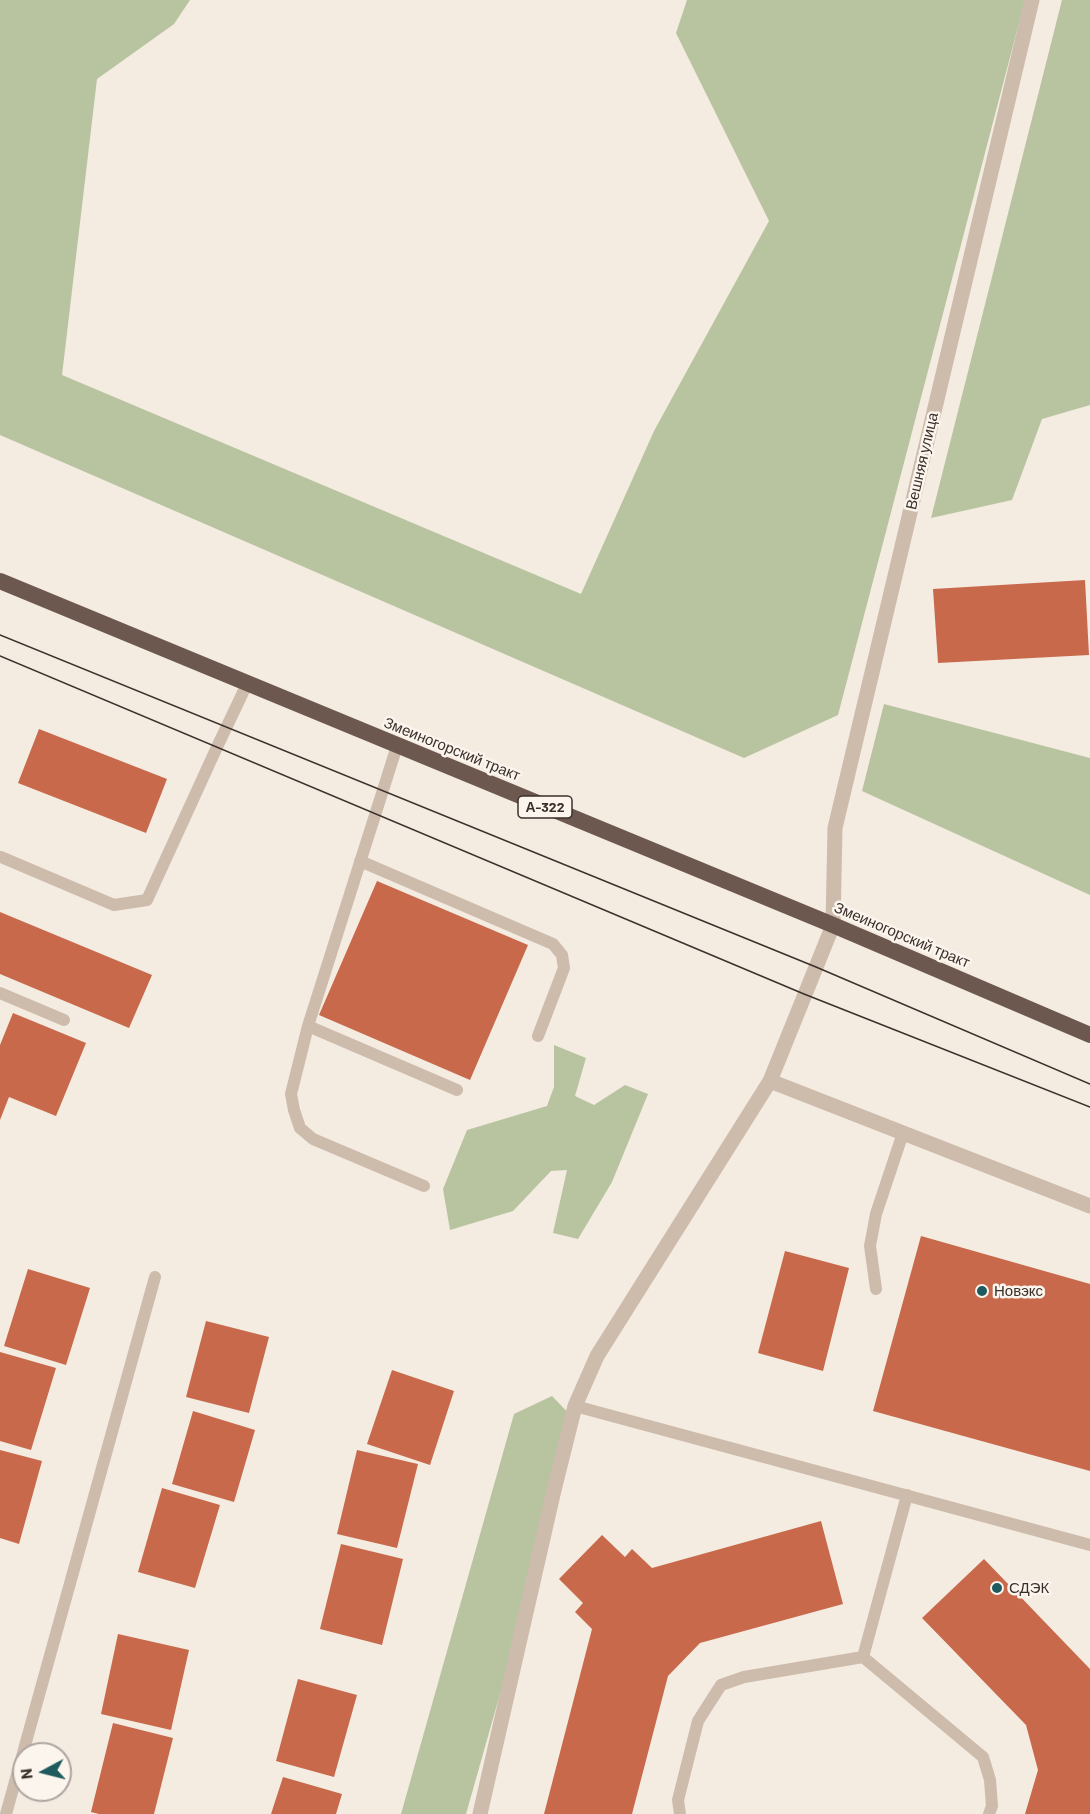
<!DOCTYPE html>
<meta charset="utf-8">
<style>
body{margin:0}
#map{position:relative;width:1090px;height:1814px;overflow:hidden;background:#f4ebe1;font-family:Barlow,sans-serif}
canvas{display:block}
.north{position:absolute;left:12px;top:1742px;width:60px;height:60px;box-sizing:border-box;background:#fbf5ee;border:2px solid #aea6a0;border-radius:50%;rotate:263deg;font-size:16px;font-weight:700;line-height:24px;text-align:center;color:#3b302b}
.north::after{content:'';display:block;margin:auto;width:21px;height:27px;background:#1f5a5e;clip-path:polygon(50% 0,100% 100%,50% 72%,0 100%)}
</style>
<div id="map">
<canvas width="1090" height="1814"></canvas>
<div class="north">N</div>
</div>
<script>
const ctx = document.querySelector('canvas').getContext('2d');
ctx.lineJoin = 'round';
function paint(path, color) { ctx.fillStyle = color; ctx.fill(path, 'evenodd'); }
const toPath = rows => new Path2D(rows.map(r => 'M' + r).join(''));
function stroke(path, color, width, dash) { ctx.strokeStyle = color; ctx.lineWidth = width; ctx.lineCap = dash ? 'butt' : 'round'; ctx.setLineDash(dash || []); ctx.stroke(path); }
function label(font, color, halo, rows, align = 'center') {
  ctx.font = font + ' Barlow,sans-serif'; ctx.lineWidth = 5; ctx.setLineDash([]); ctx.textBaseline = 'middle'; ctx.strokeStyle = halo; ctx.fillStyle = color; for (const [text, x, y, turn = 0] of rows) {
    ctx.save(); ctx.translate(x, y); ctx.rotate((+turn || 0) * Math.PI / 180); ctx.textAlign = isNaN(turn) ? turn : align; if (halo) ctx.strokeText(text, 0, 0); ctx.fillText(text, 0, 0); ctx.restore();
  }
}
const green = toPath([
 [0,0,190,0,174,24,97,79,62,375,581,594,654,431,769,221,676,33,687,0,1025,0,838,715,744,758,0,435],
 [1062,0,1090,0,1090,405,1042,419,1012,500,931,518],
 [884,704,1090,758,1090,895,862,791],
 [554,1045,586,1058,575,1096,594,1105,625,1085,648,1094,612,1182,578,1239,553,1233,567,1170,551,1171,513,1211,450,1230,443,1189,467,1130,547,1106,554,1087],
 [552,1396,577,1422,466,1814,401,1814,514,1414]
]);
const building = toPath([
 [1085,580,1089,655,938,663,933,589],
 [39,729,167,779,146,833,18,783],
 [377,881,528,945,470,1080,319,1015],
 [0,912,152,975,129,1028,0,974],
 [13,1013,86,1043,56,1116,9,1097,0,1120,0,1045],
 [921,1236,1090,1284,1090,1471,873,1411],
 [785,1251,849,1268,823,1371,758,1353],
 [28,1269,90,1288,66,1365,4,1346],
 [206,1321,269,1337,249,1413,186,1397],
 [0,1352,56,1368,31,1450,0,1441],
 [392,1370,454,1391,430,1465,367,1444],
 [193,1411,255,1430,234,1502,172,1484],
 [0,1450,42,1461,19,1544,0,1538],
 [357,1450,418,1464,397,1548,337,1534],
 [162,1488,220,1505,195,1588,138,1572],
 [821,1521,843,1604,700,1643,668,1676,632,1814,544,1814,592,1629,575,1612,583,1603,559,1579,602,1535,625,1557,632,1549,652,1568],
 [341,1544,403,1559,382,1645,320,1629],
 [984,1559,1090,1669,1090,1814,1025,1814,1038,1770,1026,1725,922,1618],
 [118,1634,189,1650,171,1730,101,1714],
 [298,1679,357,1695,334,1777,276,1761],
 [113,1723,173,1738,154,1814,99,1814,91,1812],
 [283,1777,342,1794,336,1814,271,1814]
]);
const service = toPath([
 [397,746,308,1026,291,1094,294,1110,300,1128,313,1139,424,1186],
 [1,857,114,905,147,900,217,747,247,684],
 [360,861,553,944,562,955,564,968,538,1036],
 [0,993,64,1020],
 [308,1026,457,1090],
 [876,1289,870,1246,876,1214,903,1133],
 [575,1406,1090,1545],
 [863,1657,907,1495],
 [6,1814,155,1277],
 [680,1814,678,1800,698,1721,721,1685,744,1677,863,1657,983,1757,990,1780,992,1806,989,1814]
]);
const minor = toPath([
 [770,1081,1090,1206],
 [480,1814,554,1490,575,1406,597,1356,770,1081,833,925,835,828,1032,0]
]);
const trunk = toPath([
 [0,581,833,925,1090,1035]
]);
const tram = toPath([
 [0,635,816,967,1090,1084],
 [0,656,804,994,1090,1107]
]);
const markers = [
 [982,1291,6,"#1f5a5e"],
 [997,1588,6,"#1f5a5e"]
];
const shields = [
 [545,807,54]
];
const shieldNames = [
 ["А-322",545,807]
];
const streetNames = [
 ["Вешняя улица",922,461,-77],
 ["Змеиногорский тракт",452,749,22],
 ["Змеиногорский тракт",902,935,23]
];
const poiNames = [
 ["Новэкс",994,1291],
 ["СДЭК",1009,1588]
];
paint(green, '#b8c4a0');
paint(building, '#c8694b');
stroke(service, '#cdbbac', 12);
stroke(minor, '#cdbbac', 15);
stroke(trunk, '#6c584f', 16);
stroke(tram, '#3b302b', 1.5);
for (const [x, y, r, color] of markers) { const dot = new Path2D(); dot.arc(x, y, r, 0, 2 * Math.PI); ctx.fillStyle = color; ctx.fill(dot); stroke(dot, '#fbf5ee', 2); }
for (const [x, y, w] of shields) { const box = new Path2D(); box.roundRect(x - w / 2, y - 11, w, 22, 4.5); ctx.fillStyle = '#fbf5ee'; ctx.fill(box); stroke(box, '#3b302b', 1.5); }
label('bold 14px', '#3b302b', null, shieldNames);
label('15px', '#3b302b', '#fbf5ee', streetNames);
label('15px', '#3b302b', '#fbf5ee', poiNames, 'left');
</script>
